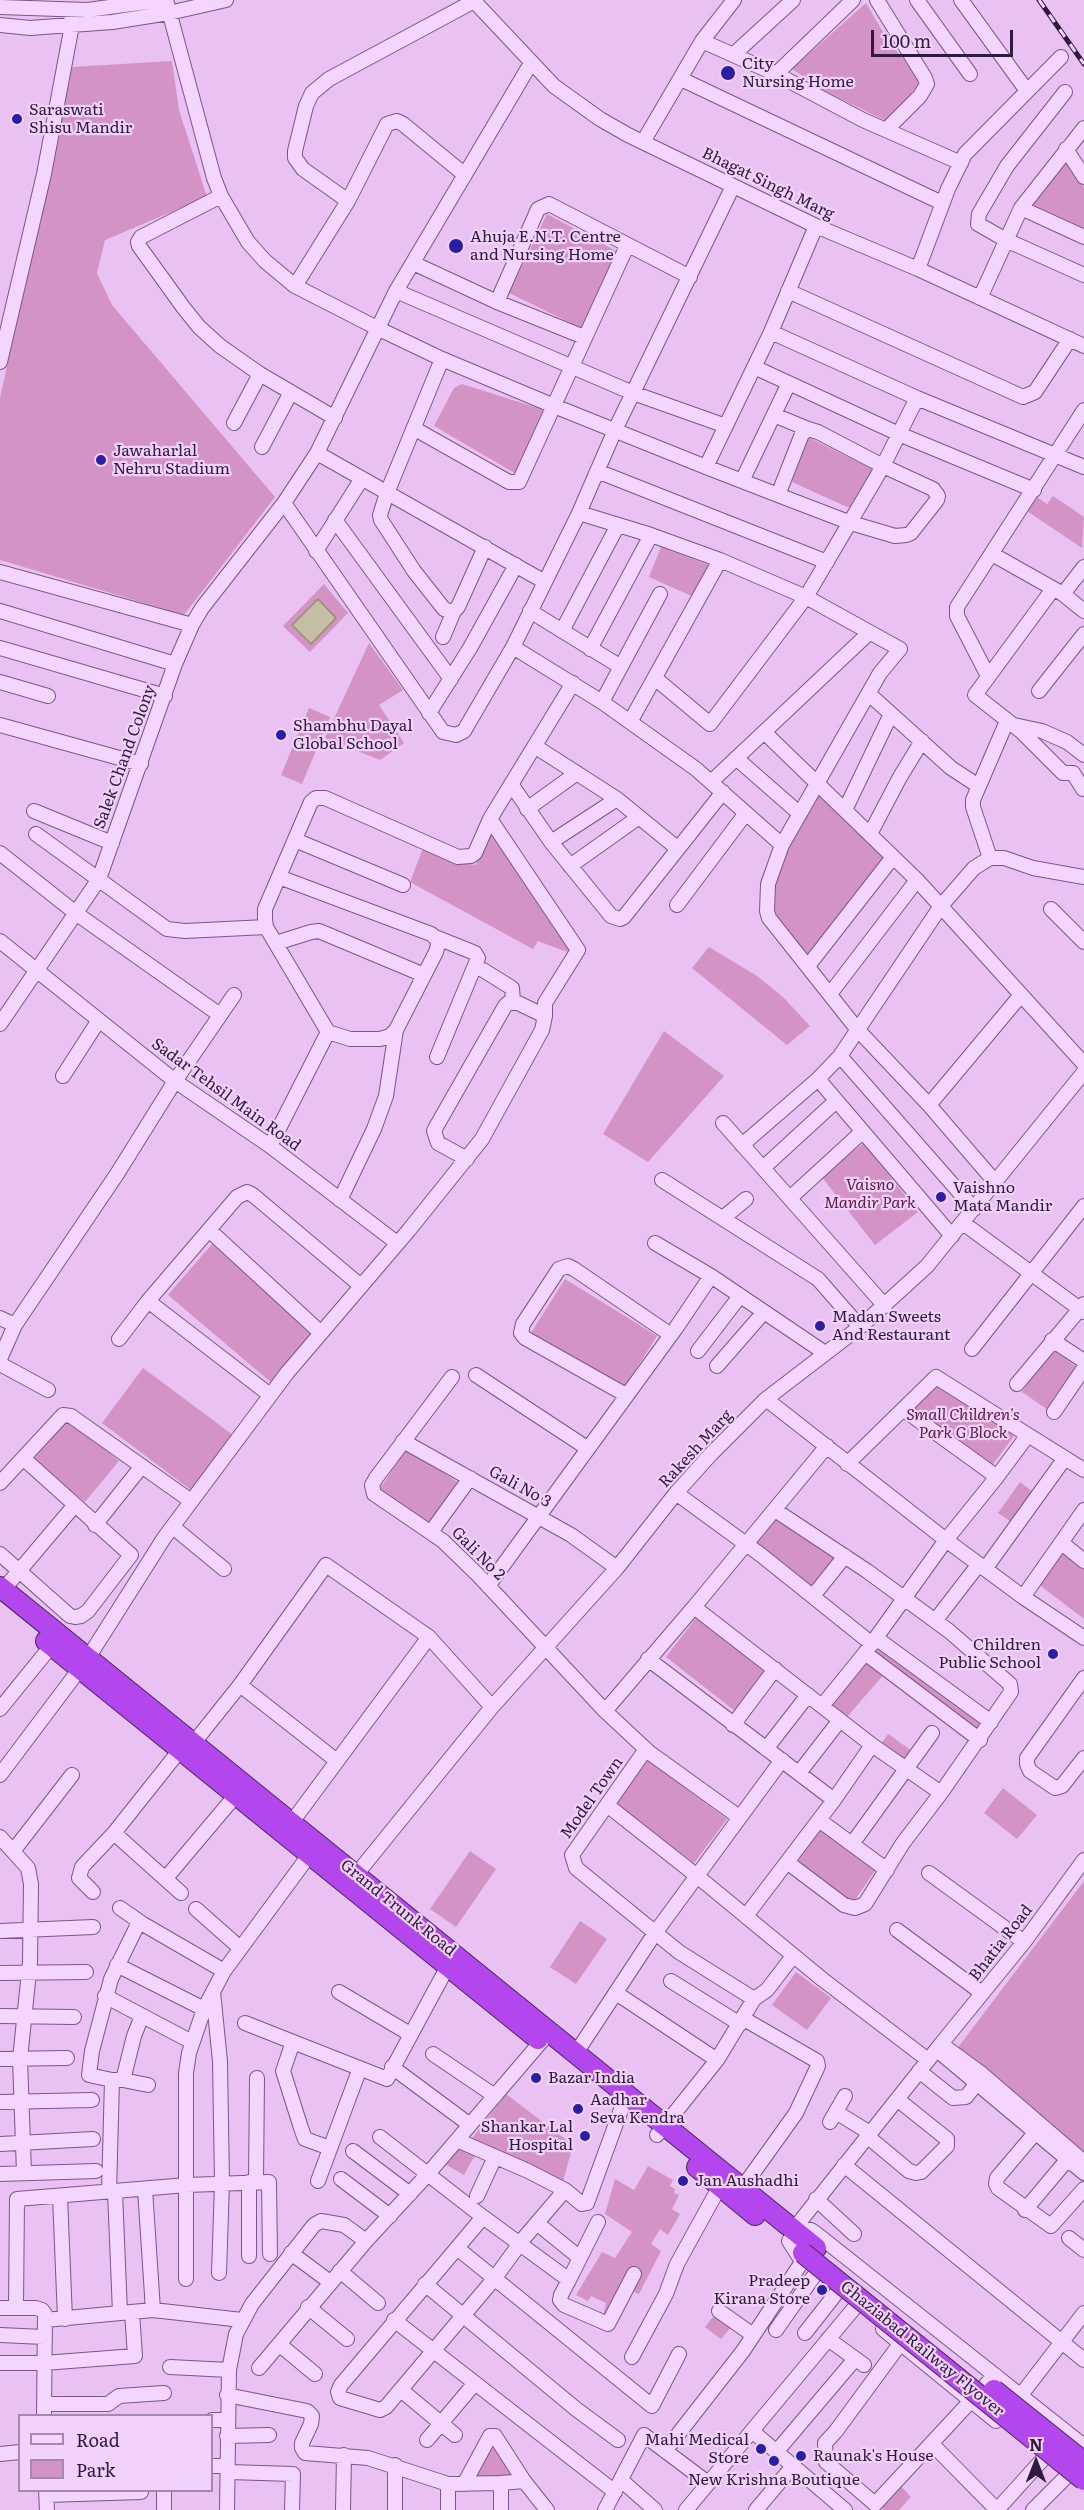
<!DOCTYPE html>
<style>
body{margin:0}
#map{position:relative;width:1084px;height:2510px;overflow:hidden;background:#e9c1f3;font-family:Literata,serif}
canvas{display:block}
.legend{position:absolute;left:18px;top:2414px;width:195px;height:78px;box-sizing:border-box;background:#f2d1fa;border:2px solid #a489ae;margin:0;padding:8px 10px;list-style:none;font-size:18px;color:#2f1c3d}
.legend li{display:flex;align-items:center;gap:12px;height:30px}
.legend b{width:30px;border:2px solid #a489ae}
.north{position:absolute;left:1006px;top:2432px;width:60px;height:60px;-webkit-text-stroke:4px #f2d1fa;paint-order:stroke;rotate:0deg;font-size:16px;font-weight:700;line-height:24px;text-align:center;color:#2f1c3d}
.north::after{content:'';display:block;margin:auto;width:21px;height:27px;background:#2f1c3d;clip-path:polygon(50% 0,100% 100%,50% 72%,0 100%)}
.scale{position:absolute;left:871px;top:30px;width:142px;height:27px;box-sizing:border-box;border:3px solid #2f1c3d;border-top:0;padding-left:8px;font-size:18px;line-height:21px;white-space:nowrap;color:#2f1c3d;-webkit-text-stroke:4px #f2d1fa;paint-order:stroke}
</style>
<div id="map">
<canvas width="1084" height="2510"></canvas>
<ul class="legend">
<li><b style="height:8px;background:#f4d5fd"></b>Road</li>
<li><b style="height:16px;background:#d393c5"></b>Park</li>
</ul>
<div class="north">N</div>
<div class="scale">100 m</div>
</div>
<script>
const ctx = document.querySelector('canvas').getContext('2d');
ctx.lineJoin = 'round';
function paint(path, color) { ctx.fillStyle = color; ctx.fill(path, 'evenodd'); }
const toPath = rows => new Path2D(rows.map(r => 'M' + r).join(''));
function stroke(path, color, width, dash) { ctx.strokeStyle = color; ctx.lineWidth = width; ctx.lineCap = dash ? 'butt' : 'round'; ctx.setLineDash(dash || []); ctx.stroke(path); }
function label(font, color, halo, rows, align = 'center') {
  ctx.font = font + ' Literata,serif'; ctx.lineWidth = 4.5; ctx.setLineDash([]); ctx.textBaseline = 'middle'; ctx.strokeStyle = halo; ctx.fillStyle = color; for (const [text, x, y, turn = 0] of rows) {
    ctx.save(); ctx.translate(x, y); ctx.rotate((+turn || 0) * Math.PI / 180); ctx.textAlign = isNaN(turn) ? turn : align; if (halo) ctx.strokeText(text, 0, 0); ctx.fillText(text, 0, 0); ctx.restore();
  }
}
const green = toPath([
 [866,3,887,39,921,81,888,122,825,91,792,69],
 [172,61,179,110,207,197,105,240,97,273,112,305,275,497,184,615,0,560,0,398,72,67],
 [1065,159,1084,187,1084,229,1032,204],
 [547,214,618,252,581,328,509,293],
 [462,384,544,410,518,475,434,426,454,388],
 [808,437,872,469,854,510,792,482],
 [1053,496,1084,517,1082,548,1027,511,1037,497,1047,504],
 [661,547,711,566,694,597,649,577],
 [324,584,348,613,310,652,283,626],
 [369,643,403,690,379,705,404,743,380,760,325,738],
 [309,708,330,717,302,784,281,775],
 [819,789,890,862,815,967,772,914,771,892,785,846],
 [492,827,573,949,570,953,538,941,533,949,410,882,423,848,455,862,476,865],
 [709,947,757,976,783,997,810,1026,787,1045,692,968],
 [664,1031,724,1076,648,1162,603,1134],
 [864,1143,918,1212,875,1245,821,1176],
 [212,1244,317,1334,273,1384,168,1295],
 [565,1279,657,1336,622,1391,531,1333],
 [1052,1349,1078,1368,1048,1410,1022,1392],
 [143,1368,233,1435,191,1490,102,1423],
 [935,1379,1014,1436,990,1468,912,1412],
 [67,1419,119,1461,85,1502,33,1460],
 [407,1448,457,1482,429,1523,379,1490],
 [1020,1482,1036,1494,1014,1524,998,1513],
 [775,1514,834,1558,812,1587,753,1543],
 [1061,1551,1084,1568,1084,1619,1037,1583],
 [699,1614,769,1668,735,1711,666,1657],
 [879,1641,986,1721,978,1735,869,1653],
 [868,1659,885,1673,847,1717,830,1703],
 [888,1734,915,1753,906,1766,879,1747],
 [646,1759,727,1819,694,1863,613,1802],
 [1003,1788,1037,1815,1017,1839,984,1813],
 [820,1827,877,1868,852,1904,794,1863],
 [470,1851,496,1869,456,1927,430,1909],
 [1084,1881,1084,2155,956,2050],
 [580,1921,607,1939,576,1984,550,1967],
 [796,1972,831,1998,807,2030,772,2005],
 [506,2094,573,2145,562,2185,470,2141],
 [457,2144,475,2155,464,2175,445,2164],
 [648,2166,673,2180,670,2186,675,2189,674,2193,679,2195,672,2209,680,2214,668,2235,660,2229,651,2244,661,2251,639,2294,624,2288,609,2319,603,2317,606,2303,591,2296,588,2301,576,2295,602,2252,615,2258,632,2232,605,2214,615,2179,634,2190],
 [716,2313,732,2326,721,2339,705,2327],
 [491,2439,519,2478,470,2480],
 [897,2482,911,2497,899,2510,884,2510,876,2503]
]);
const water = toPath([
 [318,599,336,618,311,644,292,625,318,599]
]);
const minor = toPath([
 [166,0,214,178,221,196,248,242,265,261,295,286,377,328,442,359,554,406,706,467,778,495,851,523,895,536,906,535,911,533,937,500,938,496,933,489,883,466,818,432,808,429,802,434,778,495],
 [473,0,554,86,600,119,628,135,816,226,918,269,1084,346],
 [877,0,925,78,927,84,920,96,886,130],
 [917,0,970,74],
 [961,0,1027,91],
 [0,7,87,10,162,0],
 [0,25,30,28,112,22,169,13,226,0],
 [702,41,776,74,863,120,961,163],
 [733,55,793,0],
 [531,63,396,291,317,453,284,503,443,732,456,735,464,731,513,647,579,513,615,430,733,186],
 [776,74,853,0],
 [681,79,942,203],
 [1065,92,1007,166,979,214,978,224,1006,240,1084,275],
 [643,142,702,41,734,0],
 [1066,149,1084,177],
 [221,196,141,237,138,242,139,246,183,307,199,327,220,346,260,374,335,418],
 [348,201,303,169,295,158,295,151,306,106,312,93,329,79,476,0],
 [1021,208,1084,237],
 [413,263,497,302,584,337],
 [918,269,948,189,965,154,1061,57],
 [295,286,348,201,387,124,397,121,403,124,465,175],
 [396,291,633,393,726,426],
 [788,291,1023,397,1035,392,1070,339],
 [980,298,1021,208,1084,128],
 [497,302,538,209,549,204,690,277],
 [771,332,917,398,1084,467],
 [442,359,387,493,380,515,381,520,414,571,444,609,449,611,454,611,458,607,485,547],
 [0,362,44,174,72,25,71,10],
 [754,367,899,434,1034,490],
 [774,415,808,429],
 [234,423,260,374],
 [415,429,509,482,519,482,627,246],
 [262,447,291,392],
 [317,453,545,582],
 [706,467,771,332,816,226],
 [597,471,827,562],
 [742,481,789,383],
 [579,513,651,535,720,560,806,597,900,649,880,673,782,845,768,884,767,911,769,918,857,1029,929,1105,996,1183],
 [335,520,451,679],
 [316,551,361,480],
 [992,554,1063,594,1084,611],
 [0,572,192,625],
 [1053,589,975,695,1022,732,1063,773,1073,773,1083,789],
 [1063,594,1084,567],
 [0,611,175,664],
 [530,611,621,667],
 [562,631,618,525],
 [443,637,454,611],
 [513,647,602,702,696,769,782,845],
 [0,648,165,696],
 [590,649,651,535],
 [988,676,957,616,957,607,1084,410],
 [656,679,710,724,806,597,883,466,917,398],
 [0,682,48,696],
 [1039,691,1084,634],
 [869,694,951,768,977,785],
 [602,702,660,594],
 [429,713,470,648,516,565],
 [630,722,720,560],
 [0,725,141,764],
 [1014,725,1042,731,1067,742,1084,755],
 [764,732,917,880,1084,1064],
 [536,747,617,799,677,848],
 [736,758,800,814],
 [711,782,869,633],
 [511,784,551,842,611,916,620,919,624,917,723,792],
 [527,809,577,773],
 [845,810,891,714],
 [34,811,112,843],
 [36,834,167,929,185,931,266,927],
 [870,834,900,777,922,741],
 [295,840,403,885],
 [551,842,617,799],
 [0,853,77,914,220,1015],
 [990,858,973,807,973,800,1007,721],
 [570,866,639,817],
 [279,877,431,934,439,941,436,952,396,1030,390,1036,380,1039,350,1039,328,1032],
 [677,905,746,813],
 [1051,909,1084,942],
 [435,937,475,953,478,958,437,1057],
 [0,941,175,1081,270,1146,397,1243],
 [276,943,311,932,319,931,424,975],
 [808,966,893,857],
 [483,970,512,988,513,1001],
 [830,994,917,880],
 [0,1024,99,879,175,664,192,625,202,608,284,503],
 [328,1032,266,927,265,919,265,909,311,802,316,798,325,798,458,857,471,856,475,853,490,819,573,683],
 [840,1056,974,1209],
 [63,1076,99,1020],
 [818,1079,952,1236],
 [929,1105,1021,995],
 [723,1123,885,1306],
 [742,1145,818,1079,840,1056,941,906,974,868,990,858,1004,858,1033,868,1084,877],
 [270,1146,328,1032],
 [467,1159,438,1143,434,1131,436,1127,505,1006,508,1003,518,1003,545,1016,545,1003,578,950,490,819],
 [763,1168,836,1101],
 [662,1180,818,1279,860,1327],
 [790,1198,862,1132],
 [340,1200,374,1129,386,1096,396,1030],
 [723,1218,746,1199],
 [963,1223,1084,1312],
 [209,1230,321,1333],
 [655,1243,711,1276,825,1353],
 [148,1301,237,1197,247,1192,253,1195,361,1286],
 [0,1318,15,1325],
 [119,1339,148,1301,270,1395],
 [1052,1340,1084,1361],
 [972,1349,1084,1206],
 [698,1351,740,1296],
 [0,1359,15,1325,117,1174,175,1081,234,995],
 [0,1364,48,1390],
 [717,1366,764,1312],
 [476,1375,587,1448],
 [452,1377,376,1478,372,1485,374,1494,443,1541,479,1576,605,1711,650,1753,739,1817],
 [1017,1384,1084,1304],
 [626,1395,525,1338,521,1333,523,1324,559,1269,568,1266,574,1269,671,1335],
 [766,1399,946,1540,1023,1597,1084,1638],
 [903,1409,997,1477],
 [1054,1412,1084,1368],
 [403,1441,571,1535,617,1568],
 [847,1464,936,1377,1028,1435],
 [0,1483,63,1415,71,1416,191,1501],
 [676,1493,761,1555,872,1644],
 [95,1525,142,1466],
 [173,1527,224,1569],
 [431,1532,470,1478],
 [1062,1543,1084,1561],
 [0,1554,70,1616,75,1617,81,1616,88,1611,131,1555,23,1458],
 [985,1569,1065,1458],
 [488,1586,676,1328,711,1276],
 [3,1590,74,1506],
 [813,1596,845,1556],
 [1023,1597,1084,1510],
 [694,1607,827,1446],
 [935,1621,979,1564],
 [876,1638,991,1722],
 [865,1653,980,1740],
 [648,1659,834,1800,872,1745],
 [1084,1678,1027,1758,1027,1764,1030,1771,1055,1788,1062,1786,1084,1758],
 [240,1685,337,1761],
 [822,1706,865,1653,946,1540,996,1478,1028,1435,1084,1470],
 [0,1709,52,1645],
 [605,1711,694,1607,872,1745,941,1793,1011,1692,1010,1684,949,1631,867,1571,775,1510],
 [733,1725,775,1669],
 [646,1749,572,1855,576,1868,679,1952,754,1999],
 [766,1749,808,1695],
 [188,1750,240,1685,326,1565,429,1637,492,1707],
 [799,1773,840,1720],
 [0,1775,88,1658,164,1538,287,1373,409,1230,482,1139,542,1030,545,1016],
 [607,1805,697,1876,822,1979,928,2060],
 [819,1820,887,1870],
 [292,1822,429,1637],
 [114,1833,181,1893],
 [0,1837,28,1868,31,1884,30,1962,20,2059,24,2173],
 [852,1844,932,1733],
 [14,1850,72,1775],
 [787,1862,844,1905,855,1908,865,1904,903,1843,941,1793],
 [929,1873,1024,1942],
 [166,1878,236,1795],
 [351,1881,492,1707,617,1568,676,1493,711,1454,766,1399,860,1327,927,1266,1084,1072],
 [93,1892,79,1878,82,1867,114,1833,180,1750],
 [120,1908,143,1924,224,1971],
 [196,1909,239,1947],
 [746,1916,834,1800],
 [897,1930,982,1993],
 [0,1931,93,1927],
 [117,1965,204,2009],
 [0,1973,86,1972],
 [671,1981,740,2024],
 [213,1992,220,2061,222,2183,219,2273],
 [339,1992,410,2034],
 [616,1993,717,2060],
 [105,1996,192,2042],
 [0,2016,74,2017],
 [245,2023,387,2079,448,1966],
 [293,2042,283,2071,301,2128,305,2139,330,2148],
 [941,2044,1024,1942,1084,1860],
 [576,2053,655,1933,782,1760],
 [433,2054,495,2096],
 [943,2055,1084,2173],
 [0,2059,67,2058],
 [392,2067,470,2125],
 [919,2071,953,2098,966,2097,977,2083],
 [112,2080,89,2075,92,2051,111,1979,139,1922],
 [123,2080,148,2085],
 [0,2102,92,2100],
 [836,2112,870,2133],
 [830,2122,845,2096],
 [1035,2133,997,2178,996,2184,998,2188,1051,2226,1084,2189],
 [657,2135,717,2060,754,1999,767,1990,793,1956],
 [867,2136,909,2171,916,2173,921,2172,947,2146,947,2139,897,2099],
 [380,2137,483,2217,457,2248,652,2406,679,2354],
 [457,2140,528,2171,565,2190,582,2204,587,2203,622,2107],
 [0,2144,93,2139],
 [353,2151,410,2194],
 [844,2165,1084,2360],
 [0,2174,96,2171],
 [341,2179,390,2216],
 [318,2181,360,2068],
 [249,2182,249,2256],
 [256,2182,257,2078],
 [743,2187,796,2113,818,2066,817,2061,744,2019],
 [145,2189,153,2310],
 [109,2192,112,2080,123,2080,134,2036,142,2016],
 [115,2192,120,2313],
 [60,2196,65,2319],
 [477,2196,495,2157],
 [816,2199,854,2234],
 [1025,2210,1067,2160],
 [483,2217,569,2280,598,2222],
 [538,2224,580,2258],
 [794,2229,941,2044,982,2074,1084,2162],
 [794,2229,811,2230,818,2235,1084,2446],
 [1069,2238,1084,2250],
 [789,2241,803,2263],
 [457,2248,341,2385,338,2392,340,2398,380,2410,386,2407,494,2279,524,2238,565,2190],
 [291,2253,330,2282],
 [340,2271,378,2303],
 [186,2279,186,2073,189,2053,204,2009,224,1971,310,1854],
 [569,2280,561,2295,560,2300,564,2305,608,2324,634,2274],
 [425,2284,576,2409,618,2440],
 [308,2307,347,2339],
 [0,2308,36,2308,42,2310,45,2314,44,2416],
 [16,2308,17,2199,187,2185,269,2182,270,2254],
 [719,2311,753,2335],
 [45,2320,153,2310,242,2320],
 [394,2320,615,2492],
 [883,2329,996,2421],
 [776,2330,816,2273],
 [805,2333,838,2291],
 [0,2335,44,2337],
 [828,2339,864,2365],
 [279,2344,315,2374],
 [900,2344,836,2431,825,2443,826,2462,875,2504,995,2375],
 [632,2357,666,2294,677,2264,720,2186],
 [0,2363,44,2363,135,2356,132,2312],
 [170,2367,229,2370],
 [259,2368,366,2241],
 [401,2390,455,2435],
 [227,2395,307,2411,312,2416,311,2424,302,2443,302,2448,305,2453,368,2458,448,2484,501,2483],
 [1021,2395,1084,2313],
 [44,2404,108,2404,119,2396,164,2393],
 [212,2420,228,2420],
 [752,2431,845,2510],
 [227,2436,269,2435],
 [427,2440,475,2383],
 [932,2444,997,2510],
 [665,2451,743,2351,802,2262],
 [777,2451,855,2359],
 [0,2454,20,2452],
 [212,2466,228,2466],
 [229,2472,293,2474,292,2510],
 [621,2480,655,2510],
 [464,2484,490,2436,495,2436,524,2481],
 [46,2490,47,2510],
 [47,2495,141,2492],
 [164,2510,164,2490],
 [227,2510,229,2370,236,2334,252,2304,314,2225,321,2221,344,2225,366,2241,427,2175,546,2036],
 [343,2510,344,2455],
 [395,2510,395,2465],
 [448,2510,448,2484],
 [501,2510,501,2483,524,2481,547,2510],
 [605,2510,644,2435,708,2483],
 [686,2510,856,2306],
 [756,2510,794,2465],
 [997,2510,1043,2459],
 [1033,2510,1066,2477]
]);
const highway = toPath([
 [0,1587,816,2248],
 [46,1641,538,2039],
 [697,2167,755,2215]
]);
const rail = toPath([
 [1039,0,1084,64]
]);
const highwayBridge = toPath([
 [803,2253,1084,2480],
 [994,2390,1084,2462]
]);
const markers = [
 [728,73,8,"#2a1ea5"],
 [17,119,6,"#2a1ea5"],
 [456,246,8,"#2a1ea5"],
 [101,460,6,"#2a1ea5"],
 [281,735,6,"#2a1ea5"],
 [941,1197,6,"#2a1ea5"],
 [820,1326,6,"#2a1ea5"],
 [1053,1654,6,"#2a1ea5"],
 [536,2078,6,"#2a1ea5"],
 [578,2109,6,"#2a1ea5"],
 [585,2136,6,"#2a1ea5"],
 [683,2181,6,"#2a1ea5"],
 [822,2290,6,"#2a1ea5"],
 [761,2449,6,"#2a1ea5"],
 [801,2456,6,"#2a1ea5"],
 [774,2461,6,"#2a1ea5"]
];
const poiNames = [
 ["City",742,64],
 ["Nursing Home",742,82],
 ["Saraswati",29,110],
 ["Shisu Mandir",29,128],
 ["Ahuja E.N.T. Centre",470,237],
 ["and Nursing Home",470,255],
 ["Jawaharlal",113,451],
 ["Nehru Stadium",113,469],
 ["Shambhu Dayal",293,726],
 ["Global School",293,744],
 ["Vaishno",953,1188],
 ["Mata Mandir",953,1206],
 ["Madan Sweets",832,1317],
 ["And Restaurant",832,1335],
 ["Children",1041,1645,"right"],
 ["Public School",1041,1663,"right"],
 ["Bazar India",548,2078],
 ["Aadhar",590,2100],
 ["Seva Kendra",590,2118],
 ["Shankar Lal",573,2127,"right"],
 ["Hospital",573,2145,"right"],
 ["Jan Aushadhi",695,2181],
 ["Pradeep",810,2281,"right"],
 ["Kirana Store",810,2299,"right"],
 ["Mahi Medical",749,2440,"right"],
 ["Store",749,2458,"right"],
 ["Raunak's House",813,2456],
 ["New Krishna Boutique",774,2480,"center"]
];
const streetNames = [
 ["Bhagat Singh Marg",768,184,26],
 ["Salek Chand Colony",125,757,-70],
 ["Sadar Tehsil Main Road",226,1095,36],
 ["Rakesh Marg",696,1449,-47],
 ["Gali No 3",520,1487,29],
 ["Gali No 2",478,1554,45],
 ["Model Town",592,1798,-55],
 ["Grand Trunk Road",398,1908,39],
 ["Bhatia Road",1001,1943,-52],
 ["Ghaziabad Railway Flyover",922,2349,39]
];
const parkNames = [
 ["Vaisno",870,1185],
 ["Mandir Park",870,1203],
 ["Small Children's",963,1415],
 ["Park G Block",963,1433]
];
paint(green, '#d393c5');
paint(water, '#c5bea4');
stroke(water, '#948e69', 1.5);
stroke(minor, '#79568f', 16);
stroke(highway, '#462b5c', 22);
stroke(minor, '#f4d5fd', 14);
stroke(highway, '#b347ed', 20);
stroke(rail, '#2f1c3d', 5);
stroke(rail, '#f2d1fa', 3, [9]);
stroke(highwayBridge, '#462b5c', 22, []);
stroke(highwayBridge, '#b347ed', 20);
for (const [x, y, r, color] of markers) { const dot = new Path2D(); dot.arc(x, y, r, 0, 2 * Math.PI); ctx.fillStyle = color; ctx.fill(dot); stroke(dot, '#f2d1fa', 2); }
label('16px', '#2f1c3d', '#f2d1fa', poiNames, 'left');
label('16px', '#2f1c3d', '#f2d1fa', streetNames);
label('italic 16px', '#5c2047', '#f2d1fa', parkNames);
</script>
